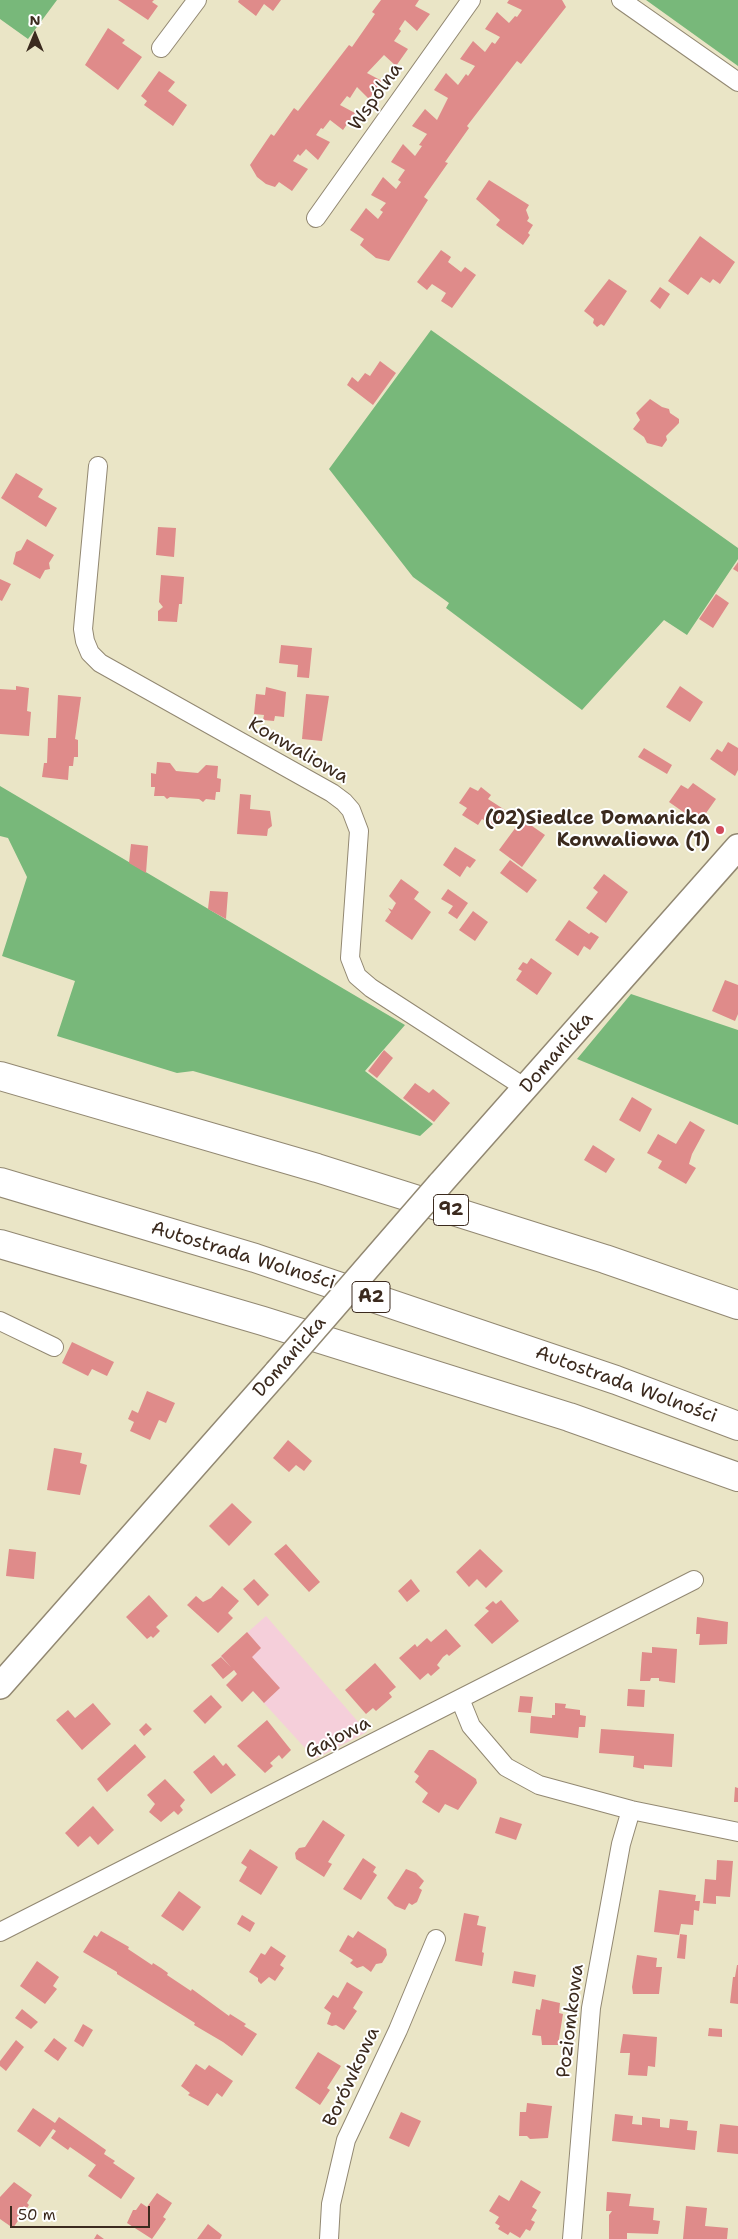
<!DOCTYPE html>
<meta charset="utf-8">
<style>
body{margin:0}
#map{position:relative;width:738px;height:2239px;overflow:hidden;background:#eae5c6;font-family:"Shantell Sans",sans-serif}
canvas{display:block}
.north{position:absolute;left:10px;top:10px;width:50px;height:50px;-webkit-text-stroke:4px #fff;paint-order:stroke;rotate:0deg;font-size:14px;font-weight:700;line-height:20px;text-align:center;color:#3b2a1e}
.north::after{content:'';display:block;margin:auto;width:18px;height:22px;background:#3b2a1e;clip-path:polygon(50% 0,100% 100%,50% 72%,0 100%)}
.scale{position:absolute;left:10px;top:2206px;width:140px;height:22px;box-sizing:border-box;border:2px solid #3b2a1e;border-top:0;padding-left:6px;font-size:15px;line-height:18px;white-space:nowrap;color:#3b2a1e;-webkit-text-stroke:4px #fff;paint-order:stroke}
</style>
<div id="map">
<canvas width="738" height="2239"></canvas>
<div class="north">N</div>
<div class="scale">50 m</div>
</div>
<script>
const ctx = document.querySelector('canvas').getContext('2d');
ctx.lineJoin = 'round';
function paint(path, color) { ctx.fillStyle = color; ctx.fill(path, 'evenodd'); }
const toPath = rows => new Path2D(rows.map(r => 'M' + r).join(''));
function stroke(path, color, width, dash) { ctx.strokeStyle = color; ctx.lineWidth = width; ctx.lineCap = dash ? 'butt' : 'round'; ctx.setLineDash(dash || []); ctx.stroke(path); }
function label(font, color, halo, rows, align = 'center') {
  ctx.font = font + ' "Shantell Sans",sans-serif'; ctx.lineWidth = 4; ctx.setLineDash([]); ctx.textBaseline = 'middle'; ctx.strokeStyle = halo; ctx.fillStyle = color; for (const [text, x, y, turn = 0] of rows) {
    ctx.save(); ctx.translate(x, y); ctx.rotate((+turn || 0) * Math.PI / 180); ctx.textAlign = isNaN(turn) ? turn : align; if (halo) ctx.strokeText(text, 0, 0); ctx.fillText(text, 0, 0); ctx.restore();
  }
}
const built = toPath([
 [266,1616,367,1732,315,1759,221,1656]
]);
const forest = toPath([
 [0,0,57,0,28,39,0,19],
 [646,0,738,0,738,66],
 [431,330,738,548,738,559,687,635,664,620,582,710,446,608,449,603,413,577,329,469],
 [0,786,405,1025,365,1071,433,1124,420,1136,193,1071,177,1073,57,1036,75,981,2,956,27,877,8,838,0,836],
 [631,994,738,1030,738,1125,577,1059]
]);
const building = toPath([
 [118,0,154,0,152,2,158,6,148,20],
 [239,0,281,0,273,11,264,4,256,16,238,2],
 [381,0,419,0,415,6,430,14,417,31,405,20,399,29,401,31,394,41,408,49,396,66,384,55,367,73,382,81,369,99,357,87,350,98,347,96,340,105,355,113,343,130,330,120,323,129,321,128,316,135,330,142,318,160,306,149,300,156,298,154,293,161,308,169,292,191,279,182,275,187,266,184,257,177,250,165,271,134,274,136,294,108,298,111,349,45,352,47,375,14,372,12],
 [509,0,562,0,566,7,521,64,517,61,467,126,469,128,445,162,448,163,424,197,428,200,389,261,376,258,360,245,364,239,350,230,366,208,378,219,383,212,380,210,386,203,371,195,383,177,396,189,401,182,398,180,405,170,391,162,403,144,415,156,422,146,419,145,427,134,412,126,425,109,437,120,448,98,434,90,446,73,458,85,466,74,468,76,475,66,460,59,473,41,485,52,492,42,495,44,500,37,485,29,497,12,509,23,515,16,517,17,522,10,507,3],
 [108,28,125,40,122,43,142,57,118,90,85,65],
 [159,71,175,82,168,91,187,105,173,126,144,105,147,101,141,96],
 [489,180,529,205,526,210,529,218,527,221,533,225,528,233,530,235,523,245,496,225,500,220,476,199],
 [700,236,735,262,720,284,713,279,710,283,701,277,688,295,668,281],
 [441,250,451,257,448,262,461,272,465,267,476,275,452,308,441,301,446,293,432,284,427,290,417,282],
 [609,279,627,291,604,326,601,324,597,327,593,323,594,319,584,311],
 [660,287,670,294,660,309,650,301],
 [380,361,396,373,373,405,347,385,352,377,358,382,365,373,370,376],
 [650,399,662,407,669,409,670,413,679,419,679,423,666,436,667,440,662,447,647,443,644,437,633,429,640,420,636,413],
 [16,473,43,489,38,497,57,508,46,527,1,498],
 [158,527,176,528,174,557,156,555],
 [27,539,54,555,49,563,50,569,45,570,40,579,13,564,16,552,21,550],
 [738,562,738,572,733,569],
 [161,575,184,577,182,604,179,604,177,622,158,621,158,611,163,607,159,602],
 [0,579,11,584,2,601,0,600],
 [716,594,729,603,713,628,699,619],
 [281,645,312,648,309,678,297,677,298,665,279,663],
 [16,686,29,688,27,711,31,712,29,736,0,734,0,689,16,690],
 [680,686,703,702,690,722,666,707],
 [266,687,286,692,284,717,275,716,274,721,263,720,264,715,254,714,256,694,265,695],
 [306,694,329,696,322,741,302,739],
 [58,695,81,697,75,739,78,740,78,757,74,757,73,766,69,766,68,780,42,777,44,763,47,763,48,738,56,738],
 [728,742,738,748,738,770,735,776,710,759,717,749,722,752],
 [644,748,672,765,667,774,638,757],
 [157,762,170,763,176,771,198,773,206,765,218,766,217,778,221,779,220,792,216,792,215,800,206,799,203,802,199,799,170,797,167,799,164,796,154,796,155,787,151,787,151,773,156,774],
 [693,783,716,799,699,823,669,802,681,785,688,789],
 [470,787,478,791,481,787,491,795,488,799,505,810,494,827,482,819,478,825,462,815,467,808,459,803],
 [240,794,251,795,250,809,270,811,272,826,268,829,267,836,237,834],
 [522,819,545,835,522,867,499,850],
 [131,844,148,846,146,873,129,863],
 [455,847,476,860,470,868,467,866,460,877,443,865],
 [510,860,537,880,527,893,500,873],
 [604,874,628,892,606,923,586,908,598,892,593,888],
 [401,879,419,892,414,899,431,912,412,940,385,921,391,912,388,908,392,910,396,903,389,896],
 [448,889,468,903,457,919,448,913,453,906,441,899],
 [210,891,228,892,226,919,208,909],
 [473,911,488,922,475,941,459,930],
 [569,920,589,934,591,932,599,937,590,950,584,946,578,956,555,940],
 [531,958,552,973,537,995,516,980,522,971,518,969,523,962,527,964],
 [725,980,738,985,738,1014,735,1021,712,1011],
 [384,1050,393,1058,377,1078,368,1071],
 [415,1083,429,1093,433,1089,450,1103,434,1122,403,1098],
 [632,1097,652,1109,640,1132,619,1120],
 [690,1121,705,1130,692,1154,689,1164,696,1168,686,1184,658,1168,662,1161,647,1153,658,1134,676,1144],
 [593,1145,615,1159,606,1173,584,1160],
 [72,1342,114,1362,107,1376,92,1369,88,1376,62,1363],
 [147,1391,175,1403,166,1423,159,1420,150,1440,130,1431,134,1422,128,1419,132,1410,138,1413],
 [288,1440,312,1461,304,1471,296,1465,289,1472,273,1458],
 [54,1448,82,1453,80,1463,87,1465,80,1495,47,1490],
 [232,1503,252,1522,229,1546,209,1526],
 [286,1544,320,1582,309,1592,274,1554],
 [9,1549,36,1552,34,1579,6,1576],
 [480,1549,503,1571,486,1588,477,1579,469,1587,456,1572],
 [254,1579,269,1595,258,1606,243,1589],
 [411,1579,420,1591,407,1602,398,1591],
 [222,1586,239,1601,228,1613,233,1618,218,1633,187,1605,196,1596,203,1602,211,1598],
 [149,1595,168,1616,156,1627,160,1631,153,1638,151,1636,147,1639,126,1617],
 [501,1600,519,1621,492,1644,474,1625,489,1611,485,1608,493,1601,496,1604],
 [697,1617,728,1622,727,1644,699,1645,700,1634,696,1634],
 [446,1629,461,1646,449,1656,447,1654,443,1657,437,1665,440,1668,431,1676,428,1673,420,1680,399,1658,415,1644,417,1647,427,1638,431,1642],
 [247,1632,261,1648,252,1657,280,1688,264,1703,253,1691,242,1702,226,1685,237,1674,234,1670,223,1679,211,1665,221,1657,231,1667,221,1656],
 [652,1647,677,1649,675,1683,659,1681,659,1678,651,1678,650,1681,640,1681,642,1652,652,1653],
 [375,1663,396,1687,389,1693,392,1697,376,1711,373,1708,366,1714,345,1690],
 [628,1689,645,1690,644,1707,627,1706],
 [211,1695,222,1707,205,1724,193,1711],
 [520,1696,533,1697,531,1713,518,1712],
 [93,1703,111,1724,82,1750,56,1720,68,1710,75,1718],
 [555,1703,566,1704,565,1708,580,1710,580,1715,586,1716,585,1727,579,1727,578,1738,530,1733,531,1716,552,1718,552,1715,555,1715],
 [267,1720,291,1750,282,1759,279,1755,270,1763,273,1766,265,1773,237,1746],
 [146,1723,152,1729,144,1736,139,1730],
 [601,1729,674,1734,672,1767,644,1765,644,1769,633,1767,634,1756,599,1753],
 [135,1744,146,1757,107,1792,97,1779],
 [429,1750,433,1750,476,1779,477,1783,458,1810,445,1804,439,1813,422,1802,428,1793,415,1782,419,1776,414,1772],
 [214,1755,223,1766,226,1763,236,1775,211,1794,193,1772],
 [165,1779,185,1800,180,1806,183,1810,178,1815,174,1811,161,1822,149,1812,155,1804,147,1795],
 [735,1787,738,1788,738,1802,734,1802],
 [93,1806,114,1830,98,1845,90,1836,78,1847,65,1833],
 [500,1817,522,1824,516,1840,495,1833],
 [323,1820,345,1835,328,1862,332,1864,324,1877,296,1859,295,1853,299,1848,305,1847],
 [250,1849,278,1867,261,1895,239,1881,247,1867,241,1863],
 [363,1858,376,1867,373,1872,377,1875,361,1900,343,1889],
 [717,1860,733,1861,730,1897,716,1896,716,1904,703,1903,705,1879,716,1880],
 [406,1869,416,1873,424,1881,419,1888,422,1890,417,1902,412,1905,409,1903,405,1910,395,1906,387,1898],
 [659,1890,696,1895,695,1901,700,1901,699,1911,694,1910,693,1925,681,1924,679,1935,654,1932],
 [179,1891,201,1907,183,1931,161,1916],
 [464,1913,479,1916,477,1925,486,1927,482,1952,484,1953,482,1966,455,1961],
 [242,1915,255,1923,250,1932,237,1924],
 [101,1931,129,1947,128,1949,152,1965,153,1963,161,1968,168,1973,167,1975,191,1991,192,1989,229,2016,230,2014,246,2024,244,2026,257,2034,242,2056,223,2042,194,2025,195,2023,117,1974,117,1972,83,1952,94,1935,97,1937],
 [358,1931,386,1949,387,1955,382,1963,376,1964,371,1972,363,1966,357,1968,350,1963,353,1960,339,1951,348,1935,353,1938],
 [680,1934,687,1935,685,1959,677,1958],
 [271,1946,286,1956,280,1965,284,1968,275,1981,269,1977,261,1984,258,1981,258,1978,249,1972,261,1953,265,1955],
 [637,1955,657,1958,656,1967,662,1967,659,1994,633,1994,632,1987],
 [37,1961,59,1977,53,1986,57,1989,45,2004,20,1986],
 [737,1965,738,1965,738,2004,730,2003,733,1977,735,1977],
 [514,1971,536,1975,534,1987,512,1983],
 [347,1982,363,1992,353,2008,357,2011,344,2030,336,2025,332,2026,327,2024,331,2013,324,2008,333,1995,338,1998],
 [542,1999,560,2003,559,2013,563,2014,558,2045,542,2045,541,2036,532,2035,536,2009,540,2010],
 [22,2009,38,2022,31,2029,15,2018],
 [83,2024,93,2030,83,2047,74,2041],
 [709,2028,722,2029,722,2037,708,2036],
 [623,2034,657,2037,655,2067,648,2066,647,2076,628,2075,630,2053,620,2053],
 [54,2038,67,2048,58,2061,44,2051],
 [16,2040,24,2047,6,2071,0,2066,0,2061],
 [318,2052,341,2066,327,2088,330,2090,320,2105,295,2088],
 [196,2064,205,2070,209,2065,233,2081,222,2097,217,2093,208,2106,188,2095,190,2093,181,2086],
 [527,2103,552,2106,548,2138,530,2139,527,2136,519,2136,520,2112,526,2112],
 [33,2108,55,2123,59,2117,106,2150,104,2154,115,2161,113,2163,135,2178,121,2199,88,2176,96,2165,70,2147,68,2150,51,2138,56,2131,53,2129,40,2147,17,2131],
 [401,2112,421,2121,409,2147,389,2138],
 [615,2114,633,2116,632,2124,642,2125,642,2117,660,2119,660,2127,669,2128,670,2119,688,2121,687,2130,697,2131,695,2150,612,2141],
 [720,2124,738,2126,738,2154,717,2152],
 [521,2180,541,2192,532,2207,537,2210,531,2220,535,2222,530,2231,526,2229,520,2238,510,2232,508,2235,498,2229,500,2226,495,2223,499,2217,489,2211,499,2195,509,2201],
 [14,2182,32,2195,27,2203,29,2205,13,2228,0,2219,0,2197],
 [607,2192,631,2194,629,2206,654,2208,653,2220,660,2221,658,2234,627,2233,627,2239,609,2239,609,2215,612,2211,606,2211],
 [157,2193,172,2203,163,2217,166,2219,152,2239,127,2223,133,2210,136,2210,141,2203,147,2207],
 [686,2206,707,2208,705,2226,728,2228,727,2239,683,2239],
 [208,2224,222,2235,220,2239,197,2239],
 [97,2234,104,2239,94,2239]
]);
const street = toPath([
 [621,0,738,82],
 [161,48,197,0],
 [316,218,471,0],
 [98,466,83,629,85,641,90,653,100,663,332,793,344,802,351,810,359,831,350,958,357,976,371,988,527,1089],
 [0,1321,54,1347],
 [460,1699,471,1726,506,1767,539,1785,631,1810,738,1832],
 [0,1932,694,1580],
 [329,2239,331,2204,346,2140,398,2030,436,1939],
 [572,2239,591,2008,621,1844,631,1810]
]);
const secondary = toPath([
 [440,1184,738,847],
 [0,1686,277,1372]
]);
const primary = toPath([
 [0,1076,317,1168,605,1259,738,1305]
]);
const highway = toPath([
 [0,1182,255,1258,616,1380,738,1426],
 [0,1244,263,1321,569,1417,738,1477]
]);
const secondaryBridge = toPath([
 [277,1372,440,1184]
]);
const markers = [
 [720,830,5,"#d1495b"]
];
const shields = [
 [451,1210,35],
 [371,1297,38]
];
const shieldNames = [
 ["92",451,1210],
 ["A2",371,1297]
];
const streetNames = [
 ["Wspólna",376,97,-55],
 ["Konwaliowa",298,751,30],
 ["Domanicka",557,1053,-49],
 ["Autostrada Wolności",243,1256,17],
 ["Domanicka",290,1357,-49],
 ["Autostrada Wolności",626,1385,20],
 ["Gajowa",338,1738,-27],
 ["Poziomkowa",571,2021,-83],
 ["Borówkowa",352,2077,-65]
];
const poiNames = [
 ["(02)Siedlce Domanicka",710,819],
 ["Konwaliowa (1)",710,841]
];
paint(built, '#f5cfda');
paint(forest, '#78b87a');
paint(building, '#df8b8a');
stroke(street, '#928872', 20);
stroke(secondary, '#928872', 28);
stroke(primary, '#928872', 30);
stroke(highway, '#928872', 30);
stroke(street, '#fff', 18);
stroke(secondary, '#fff', 25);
stroke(primary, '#fff', 28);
stroke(highway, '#fff', 28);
stroke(secondaryBridge, '#928872', 28, []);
stroke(secondaryBridge, '#fff', 25);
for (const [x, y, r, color] of markers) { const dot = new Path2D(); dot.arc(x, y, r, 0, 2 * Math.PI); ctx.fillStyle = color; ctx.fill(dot); stroke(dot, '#fff', 2); }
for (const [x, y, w] of shields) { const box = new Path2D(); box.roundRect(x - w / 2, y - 15.5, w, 31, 4); ctx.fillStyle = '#fff'; ctx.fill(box); stroke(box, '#3b2a1e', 1); }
label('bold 18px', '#3b2a1e', null, shieldNames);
label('19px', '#3b2a1e', '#fff', streetNames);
label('bold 19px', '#3b2a1e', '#fff', poiNames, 'right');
</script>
